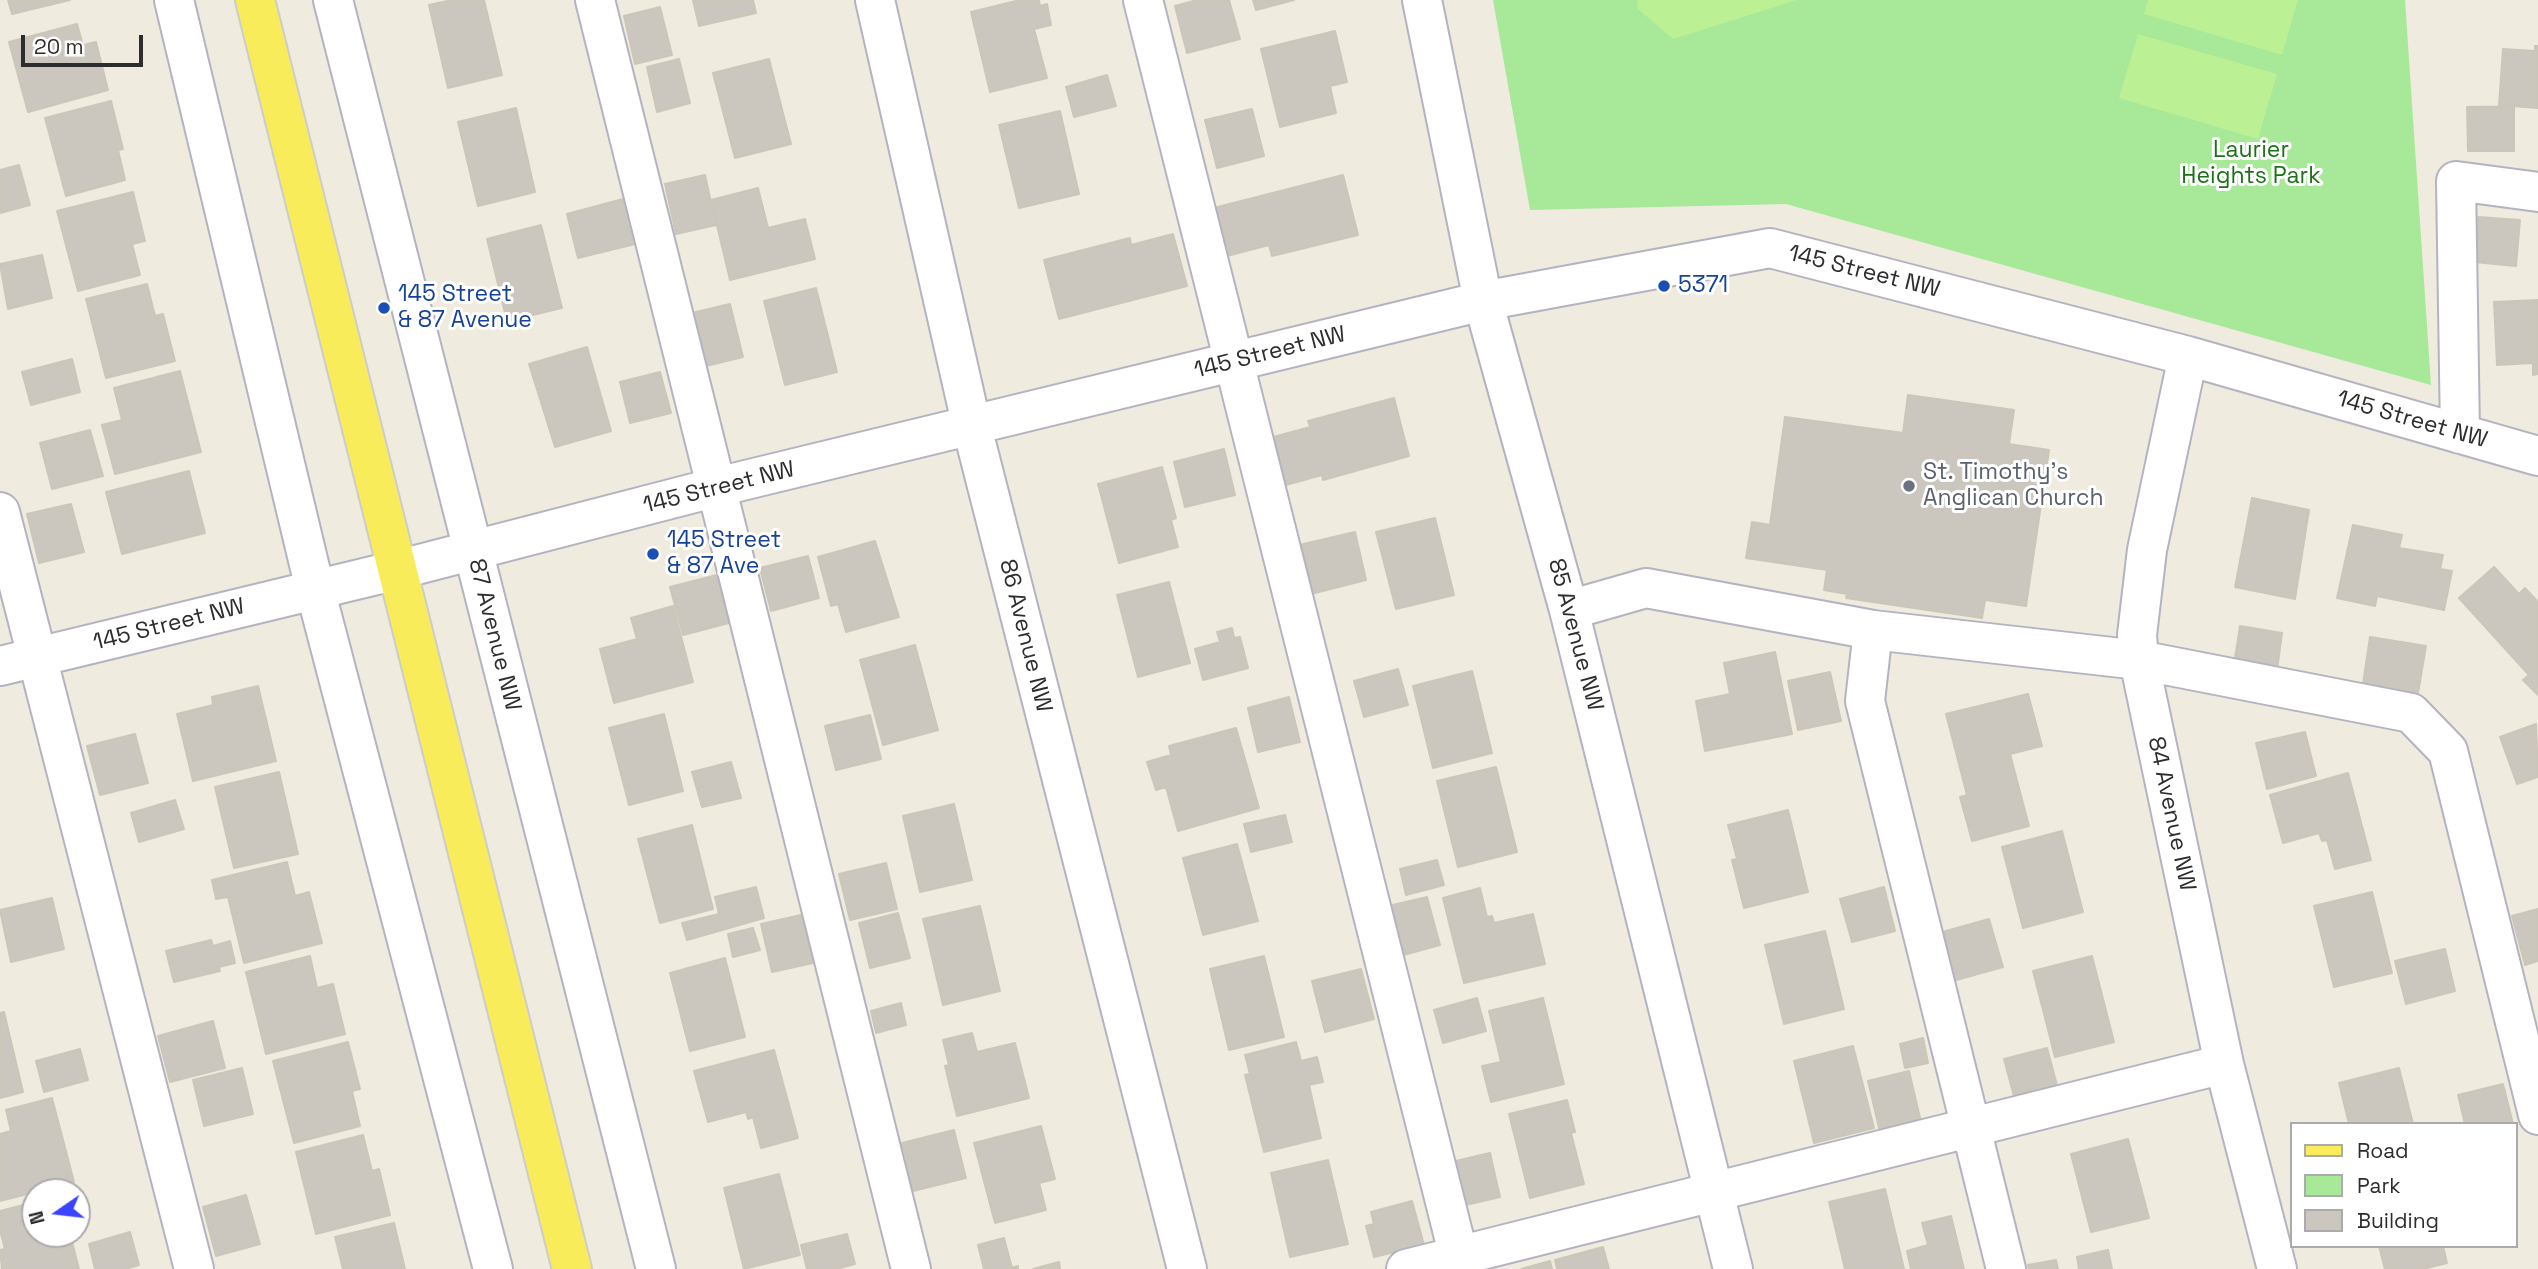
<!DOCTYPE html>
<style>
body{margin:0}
#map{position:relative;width:2538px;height:1269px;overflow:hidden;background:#efebdf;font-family:"Space Grotesk",sans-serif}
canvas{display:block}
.legend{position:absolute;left:2290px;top:1122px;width:228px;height:126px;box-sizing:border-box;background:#fff;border:2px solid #ababab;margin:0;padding:9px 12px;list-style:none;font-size:21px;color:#2d2d2d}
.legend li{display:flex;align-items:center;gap:14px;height:35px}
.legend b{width:35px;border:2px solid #ababab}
.north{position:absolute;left:21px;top:1178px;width:70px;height:70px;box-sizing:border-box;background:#fff;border:2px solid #ababab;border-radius:50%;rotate:256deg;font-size:19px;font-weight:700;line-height:28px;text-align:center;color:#2d2d2d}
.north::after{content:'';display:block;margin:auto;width:24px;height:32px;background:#3c43ff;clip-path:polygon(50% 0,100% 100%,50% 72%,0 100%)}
.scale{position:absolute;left:21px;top:35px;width:122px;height:32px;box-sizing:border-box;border:4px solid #2d2d2d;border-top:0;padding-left:9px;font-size:21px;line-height:24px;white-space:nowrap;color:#2d2d2d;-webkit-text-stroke:5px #fff;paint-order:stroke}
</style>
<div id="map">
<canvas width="2538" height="1269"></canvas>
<ul class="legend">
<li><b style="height:9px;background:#f9ec5a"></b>Road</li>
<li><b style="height:19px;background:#a8e899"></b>Park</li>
<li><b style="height:19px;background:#cbc7be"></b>Building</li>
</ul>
<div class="north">N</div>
<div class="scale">20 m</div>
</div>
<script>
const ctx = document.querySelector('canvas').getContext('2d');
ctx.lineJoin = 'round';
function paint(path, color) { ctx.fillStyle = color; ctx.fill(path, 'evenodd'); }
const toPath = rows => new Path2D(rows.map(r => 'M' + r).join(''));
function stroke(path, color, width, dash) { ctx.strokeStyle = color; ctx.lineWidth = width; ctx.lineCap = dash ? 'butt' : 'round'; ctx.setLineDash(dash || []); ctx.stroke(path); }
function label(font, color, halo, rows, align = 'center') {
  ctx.font = font + ' "Space Grotesk",sans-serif'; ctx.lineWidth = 6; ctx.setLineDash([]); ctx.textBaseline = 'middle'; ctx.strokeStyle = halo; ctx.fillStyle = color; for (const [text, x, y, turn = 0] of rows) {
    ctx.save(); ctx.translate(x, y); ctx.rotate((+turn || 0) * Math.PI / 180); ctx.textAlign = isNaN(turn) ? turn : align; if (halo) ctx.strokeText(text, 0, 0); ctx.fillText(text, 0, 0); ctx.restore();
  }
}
const green = toPath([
 [1493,0,2405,0,2431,385,1786,204,1530,210]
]);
const pitch = toPath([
 [1637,0,1797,0,1673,39,1638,9],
 [2148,0,2298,0,2282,55,2144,14],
 [2138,34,2277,74,2258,139,2119,98]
]);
const building = toPath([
 [8,0,70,0,12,14,8,0],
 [452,0,484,0,502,75,448,88,429,5,452,0],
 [693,0,753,0,756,13,699,26,693,0],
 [1020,0,1039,0,1040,6,1047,4,1051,25,1034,29,1047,78,990,92,971,12,1020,0],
 [1197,0,1229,0,1240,39,1187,53,1175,6,1197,0],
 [1253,0,1294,0,1256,10,1253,0],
 [660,7,672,55,635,64,624,16,660,7],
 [77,24,83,45,96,42,108,90,28,112,9,42,77,24],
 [1335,31,1347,82,1330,86,1336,113,1280,127,1261,49,1335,31],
 [2535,46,2538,46,2538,108,2499,105,2503,49,2535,51,2535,46],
 [679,59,690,103,657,112,647,67,679,59],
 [769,59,791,144,735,158,713,73,769,59],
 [1107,75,1116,106,1074,117,1066,87,1107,75],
 [111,101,123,149,118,150,125,180,66,196,45,118,111,101],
 [2514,106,2514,151,2468,151,2467,107,2514,106],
 [516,108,535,192,478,206,458,122,516,108],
 [1252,109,1264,156,1217,168,1205,120,1252,109],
 [1060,111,1079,194,1019,208,999,125,1060,111],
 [19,165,30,205,0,213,0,170,19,165],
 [705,175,716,225,676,234,665,184,705,175],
 [1343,175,1358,235,1272,256,1269,245,1223,257,1210,209,1343,175],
 [758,188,768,228,805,219,815,259,730,280,711,200,758,188],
 [133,192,145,241,132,244,140,275,78,291,57,211,133,192],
 [623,199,635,244,578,258,567,214,623,199],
 [2478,217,2520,220,2516,266,2474,262,2478,217],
 [541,225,562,308,507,321,487,239,541,225],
 [1173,234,1187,286,1059,319,1044,260,1130,238,1131,245,1173,234],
 [42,255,52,298,8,309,0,264,42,255],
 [147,284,155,316,163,314,175,361,106,378,86,299,147,284],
 [816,288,837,372,785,385,764,301,816,288],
 [2538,300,2538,374,2533,375,2533,363,2497,365,2494,302,2538,300],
 [730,304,743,357,706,366,692,313,730,304],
 [587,347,611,431,555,447,529,364,587,347],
 [72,359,80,392,31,405,22,372,72,359],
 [180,371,201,452,115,474,102,425,122,420,114,388,180,371],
 [660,372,671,413,630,423,620,382,660,372],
 [1908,395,2014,410,2009,444,2049,450,2026,606,1985,600,1982,618,1846,598,1847,594,1824,590,1827,570,1746,558,1752,522,1770,525,1785,417,1903,433,1908,395],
 [1394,398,1409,456,1323,480,1322,475,1282,486,1270,438,1310,427,1308,421,1394,398],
 [90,430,103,476,52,489,40,443,90,430],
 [1224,449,1235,495,1185,507,1174,462,1224,449],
 [1162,467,1176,518,1171,520,1178,547,1119,563,1098,484,1162,467],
 [189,471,205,533,122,554,106,492,189,471],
 [2252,498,2309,510,2295,599,2235,587,2252,498],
 [71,504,84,552,39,563,27,514,71,504],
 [1435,518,1454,595,1396,609,1376,532,1435,518],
 [2353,525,2402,535,2399,548,2443,555,2440,569,2452,571,2444,610,2377,596,2375,606,2337,598,2353,525],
 [1355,532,1366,580,1307,595,1295,546,1355,532],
 [875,541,899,617,846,632,838,604,831,606,818,557,875,541],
 [808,556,819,598,771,611,760,568,808,556],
 [2494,567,2519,594,2525,588,2538,602,2538,695,2523,680,2529,675,2459,598,2494,567],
 [717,575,729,623,683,635,670,587,717,575],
 [1169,582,1190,663,1138,677,1117,595,1169,582],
 [673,606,693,682,614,703,600,649,637,639,631,618,673,606],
 [2240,626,2282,633,2276,678,2233,671,2240,626],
 [1232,628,1234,638,1240,637,1248,668,1203,680,1195,649,1220,642,1217,632,1232,628],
 [2370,637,2426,646,2417,699,2362,691,2370,637],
 [915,645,938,730,883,745,860,660,915,645],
 [1775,652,1792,734,1705,751,1696,701,1730,694,1724,663,1775,652],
 [1398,669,1408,705,1364,717,1354,681,1398,669],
 [1472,671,1492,753,1433,768,1413,686,1472,671],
 [1830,672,1841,721,1798,730,1788,681,1830,672],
 [258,686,276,761,193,781,177,714,213,705,212,697,258,686],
 [2028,694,2042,746,2010,754,2029,826,1972,841,1960,797,1967,795,1946,714,2028,694],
 [1289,697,1300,742,1258,752,1248,708,1289,697],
 [664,714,683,791,629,805,609,728,664,714],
 [870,715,881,759,836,770,825,726,870,715],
 [2536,724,2538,777,2517,784,2500,737,2536,724],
 [1236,728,1259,808,1178,831,1166,787,1156,790,1147,762,1171,755,1169,746,1236,728],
 [2305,732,2316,776,2267,789,2256,743,2305,732],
 [135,734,148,783,100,795,87,746,135,734],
 [731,762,741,798,702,807,692,772,731,762],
 [1496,767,1517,852,1458,867,1437,781,1496,767],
 [279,772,298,854,234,868,215,787,279,772],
 [2348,773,2371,860,2335,869,2327,840,2322,841,2319,833,2283,843,2270,795,2348,773],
 [175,800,184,829,139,842,131,813,175,800],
 [954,804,972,880,920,892,903,816,954,804],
 [1788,810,1808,892,1744,908,1732,860,1737,859,1728,825,1788,810],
 [1285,815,1292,842,1251,852,1244,824,1285,815],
 [692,825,713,909,660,923,638,839,692,825],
 [2062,831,2083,912,2023,928,2002,847,2062,831],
 [1237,844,1258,921,1203,935,1183,858,1237,844],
 [1437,860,1444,885,1406,895,1400,869,1437,860],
 [287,862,295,896,309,892,322,943,244,963,228,897,216,899,212,880,287,862],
 [886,863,897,909,850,920,839,874,886,863],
 [756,887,764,918,687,940,682,923,719,914,715,897,756,887],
 [1884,887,1895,931,1852,942,1840,899,1884,887],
 [1480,888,1487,917,1492,916,1494,923,1533,914,1545,964,1464,983,1443,898,1480,888],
 [2372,892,2392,973,2334,987,2314,906,2372,892],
 [1427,897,1440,945,1396,957,1384,907,1427,897],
 [52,898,64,949,11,962,0,910,52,898],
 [980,906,1000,991,943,1005,923,919,980,906],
 [2538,909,2538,961,2525,965,2512,916,2538,909],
 [898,913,910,958,870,968,859,923,898,913],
 [801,915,813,963,772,972,761,924,801,915],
 [1989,919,2003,967,1953,981,1939,933,1989,919],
 [753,928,760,950,733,957,728,934,753,928],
 [1825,931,1844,1009,1784,1024,1765,945,1825,931],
 [211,940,213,946,230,941,235,963,219,967,220,971,174,982,166,951,211,940],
 [2445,949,2455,991,2406,1004,2395,961,2445,949],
 [310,956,317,988,333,984,345,1034,266,1054,246,972,310,956],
 [1264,956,1284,1037,1229,1050,1210,969,1264,956],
 [2092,956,2114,1042,2055,1057,2033,971,2092,956],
 [725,958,745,1037,690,1051,670,973,725,958],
 [1361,969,1374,1019,1325,1032,1312,981,1361,969],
 [1477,998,1486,1031,1443,1043,1434,1010,1477,998],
 [1543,998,1564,1084,1491,1102,1482,1066,1501,1062,1489,1011,1543,998],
 [901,1003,906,1025,876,1033,871,1011,901,1003],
 [4,1012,23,1092,0,1098,0,1013,4,1012],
 [213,1021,225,1068,170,1082,158,1036,213,1021],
 [972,1033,977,1052,1015,1043,1029,1098,957,1116,945,1066,949,1065,943,1040,972,1033],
 [1923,1038,1928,1063,1905,1068,1900,1044,1923,1038],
 [348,1042,360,1089,352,1091,360,1126,294,1143,273,1061,348,1042],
 [1296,1042,1301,1061,1317,1057,1323,1082,1309,1085,1321,1138,1264,1152,1245,1075,1250,1074,1245,1055,1296,1042],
 [1853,1046,1874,1128,1814,1143,1794,1061,1853,1046],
 [2047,1048,2058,1089,2015,1100,2004,1059,2047,1048],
 [80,1049,88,1080,44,1092,36,1061,80,1049],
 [774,1050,798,1138,761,1148,753,1117,748,1119,746,1112,708,1122,694,1071,774,1050],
 [242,1068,253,1114,204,1126,193,1080,242,1068],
 [2399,1068,2413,1124,2349,1124,2339,1083,2399,1068],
 [1909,1071,1921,1122,1880,1132,1868,1081,1909,1071],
 [2503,1084,2513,1124,2465,1124,2458,1095,2503,1084],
 [52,1098,74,1182,0,1201,0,1134,11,1131,6,1110,52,1098],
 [1567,1100,1575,1132,1571,1133,1584,1184,1530,1198,1509,1114,1567,1100],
 [1041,1126,1055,1179,1039,1183,1046,1210,995,1223,974,1143,1041,1126],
 [954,1130,966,1178,913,1191,912,1188,908,1189,901,1162,907,1161,902,1143,954,1130],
 [363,1135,372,1171,379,1169,390,1215,316,1234,296,1152,363,1135],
 [2128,1139,2149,1218,2091,1232,2071,1154,2128,1139],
 [1490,1153,1500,1197,1457,1207,1447,1163,1490,1153],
 [1328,1160,1348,1244,1290,1257,1271,1173,1328,1160],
 [779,1174,800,1255,744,1269,724,1188,779,1174],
 [1885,1189,1904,1269,1845,1269,1829,1202,1885,1189],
 [246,1195,260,1244,216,1256,203,1207,246,1195],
 [1412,1201,1424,1245,1374,1257,1366,1226,1374,1224,1371,1212,1412,1201],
 [35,1202,35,1234,70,1234,79,1269,2,1269,0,1250,5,1249,0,1230,0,1211,35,1202],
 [1951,1216,1964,1269,1911,1269,1907,1251,1928,1245,1922,1223,1951,1216],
 [394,1223,405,1269,343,1269,335,1237,394,1223],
 [130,1232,139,1265,125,1269,95,1269,89,1244,130,1232],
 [847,1234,855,1264,836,1269,807,1269,801,1245,847,1234],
 [1004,1238,1012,1268,1018,1266,1018,1269,984,1269,978,1245,1004,1238],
 [2379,1246,2443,1246,2447,1263,2423,1269,2385,1269,2379,1246],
 [1603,1247,1609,1269,1557,1269,1555,1260,1603,1247],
 [2108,1250,2112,1269,2079,1269,2077,1257,2108,1250],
 [2056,1260,2058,1269,2029,1269,2028,1265,2056,1260],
 [1550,1261,1552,1269,1521,1269,1550,1261],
 [1059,1262,1060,1269,1033,1269,1059,1262]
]);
const minor = toPath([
 [174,0,315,589,493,1269],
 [333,0,656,1269],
 [595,0,911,1269],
 [875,0,972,427,1187,1269],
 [1143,0,1462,1269],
 [1422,0,1483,301,1569,610,1733,1269],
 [2188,356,2147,550,2137,635,2139,660,2224,1064,2277,1269],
 [2460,434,2456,181,2538,192],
 [0,512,194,1269],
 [1569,610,1646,588,1873,630,2139,660,2411,713,2448,751,2538,1115],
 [1873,630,1865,701,2006,1269],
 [0,666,397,570,717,487,1483,301,1770,248,2188,356,2538,456],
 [1406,1269,2224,1064]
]);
const major = toPath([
 [255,0,572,1269]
]);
const markers = [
 [1664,286,7,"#1a4fb4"],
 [384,308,7,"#1a4fb4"],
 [1909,486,7,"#6b7280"],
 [653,554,7,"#1a4fb4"]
];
const parkNames = [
 ["Laurier",2251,151],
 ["Heights Park",2251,177]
];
const streetNames = [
 ["145 Street NW",1864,272,14],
 ["145 Street NW",1270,353,-14],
 ["145 Street NW",2412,420,16],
 ["145 Street NW",719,488,-14],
 ["145 Street NW",169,625,-14],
 ["87 Avenue NW",494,635,76],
 ["85 Avenue NW",1575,635,75],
 ["86 Avenue NW",1025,636,76],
 ["84 Avenue NW",2171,814,78]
];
const transitNames = [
 ["5371",1678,286],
 ["145 Street",398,295],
 ["& 87 Avenue",398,321],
 ["145 Street",667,541],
 ["& 87 Ave",667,567]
];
const worshipNames = [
 ["St. Timothy's",1923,473],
 ["Anglican Church",1923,499]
];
paint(green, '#a8e899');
paint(pitch, '#bbf094');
paint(building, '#cbc7be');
stroke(building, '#cbc7b8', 2);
stroke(minor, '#b3b3c1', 42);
stroke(major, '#cdcdcd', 42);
stroke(minor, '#fff', 38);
stroke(major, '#f9ec5a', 38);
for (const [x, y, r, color] of markers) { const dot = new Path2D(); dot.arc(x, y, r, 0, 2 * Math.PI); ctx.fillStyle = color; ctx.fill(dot); stroke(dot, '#fff', 2.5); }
label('23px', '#1c7017', '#fff', parkNames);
label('23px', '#2d2d2d', '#fff', streetNames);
label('23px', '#164399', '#fff', transitNames, 'left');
label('23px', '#5b616d', '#fff', worshipNames, 'left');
</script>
